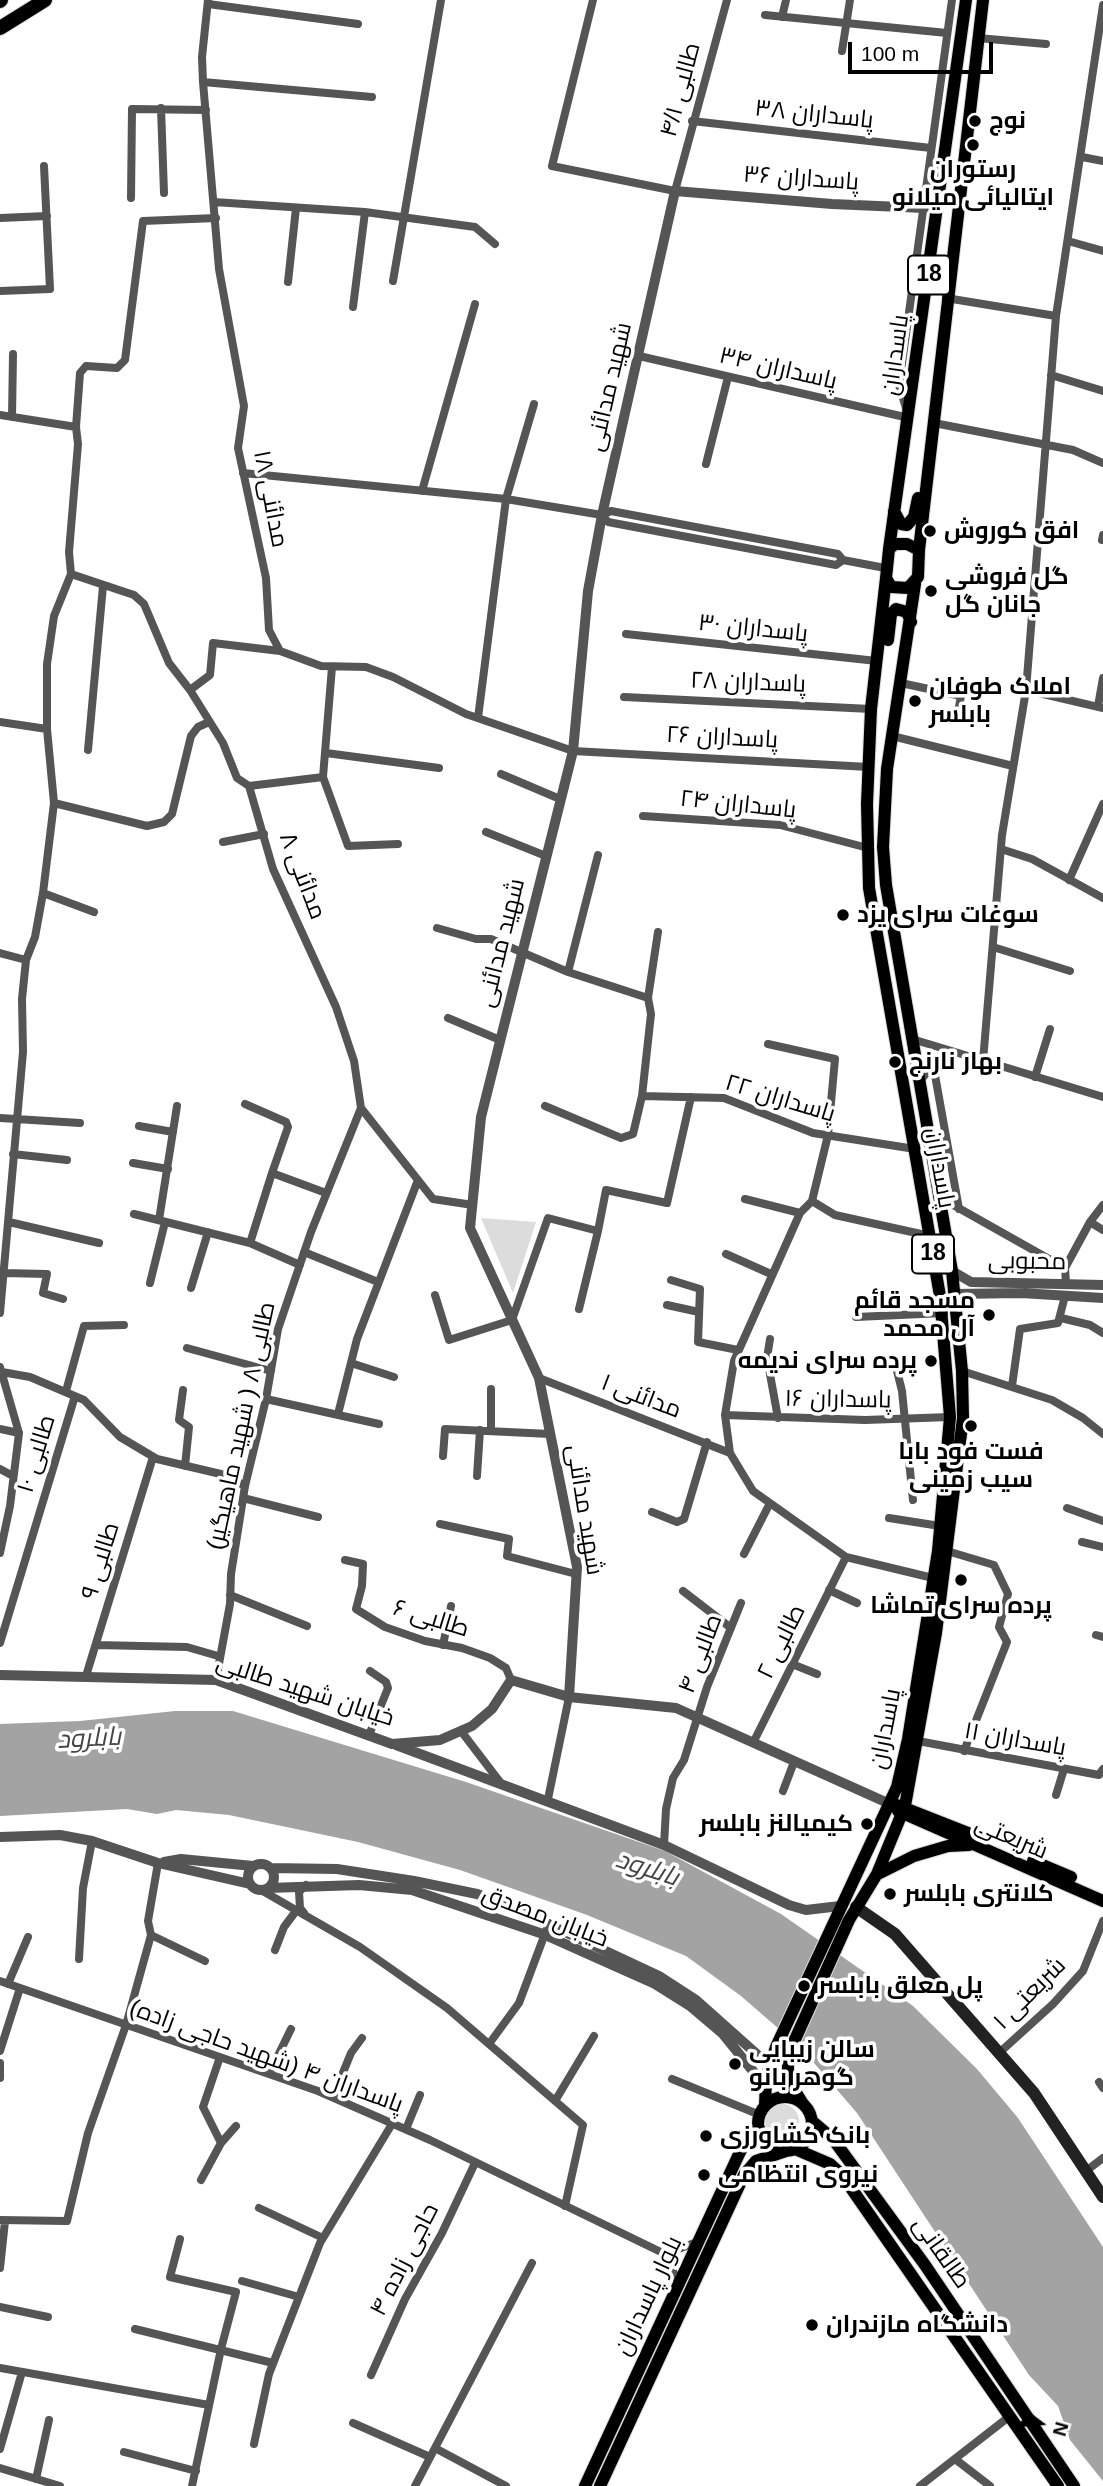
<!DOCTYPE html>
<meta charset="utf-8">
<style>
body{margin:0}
#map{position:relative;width:1103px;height:2486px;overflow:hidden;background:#fff;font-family:Arial,sans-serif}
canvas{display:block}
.north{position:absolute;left:1005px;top:2388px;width:70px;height:70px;-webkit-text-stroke:5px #fff;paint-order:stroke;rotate:106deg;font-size:19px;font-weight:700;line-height:28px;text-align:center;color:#000}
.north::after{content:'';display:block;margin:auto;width:24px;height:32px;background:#000;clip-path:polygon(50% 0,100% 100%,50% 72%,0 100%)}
.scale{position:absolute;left:848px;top:42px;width:145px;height:32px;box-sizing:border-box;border:4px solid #000;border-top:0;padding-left:9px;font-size:21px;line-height:24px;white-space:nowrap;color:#000;-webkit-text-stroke:5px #fff;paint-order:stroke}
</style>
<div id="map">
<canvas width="1103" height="2486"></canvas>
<div class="north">N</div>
<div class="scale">100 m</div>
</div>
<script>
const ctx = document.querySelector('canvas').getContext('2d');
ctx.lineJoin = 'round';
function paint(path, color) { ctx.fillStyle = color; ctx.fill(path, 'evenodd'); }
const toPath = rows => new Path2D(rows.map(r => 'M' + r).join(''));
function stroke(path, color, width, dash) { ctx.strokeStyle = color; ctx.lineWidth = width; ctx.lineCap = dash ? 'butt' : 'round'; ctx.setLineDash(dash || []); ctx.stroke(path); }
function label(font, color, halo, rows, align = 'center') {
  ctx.font = font + ' Arial,Cairo,sans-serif'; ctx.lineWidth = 7; ctx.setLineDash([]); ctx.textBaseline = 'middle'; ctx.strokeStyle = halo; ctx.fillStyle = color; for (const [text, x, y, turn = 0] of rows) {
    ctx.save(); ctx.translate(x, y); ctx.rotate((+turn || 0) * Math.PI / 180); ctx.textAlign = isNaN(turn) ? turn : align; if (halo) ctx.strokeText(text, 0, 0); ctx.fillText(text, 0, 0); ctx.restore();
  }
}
const green = toPath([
 [481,1218,536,1222,513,1293],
 '765 2121a17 17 0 1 1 34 0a17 17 0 1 1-34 0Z'
]);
const water = toPath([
 [175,1711,233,1711,466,1782,665,1851,781,1914,913,2006,977,2069,1018,2118,1103,2247,1103,2481,1070,2440,1058,2406,1029,2375,857,2113,802,2049,741,1996,686,1956,587,1915,460,1870,358,1842,229,1815,176,1810,157,1814,127,1809,0,1816,0,1724,80,1721]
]);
const minor = toPath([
 [208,0,202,57,203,82,219,269,244,406,238,448,266,578,269,630,280,651,321,666,366,667,393,677,466,714,573,751,869,767],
 [593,0,552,166,675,191,727,0],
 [208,4,358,24],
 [765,15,947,33],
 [782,17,786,0],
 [978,38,1046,44],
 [842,51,850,0],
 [203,82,372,97],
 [161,108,164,193],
 [692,121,931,148],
 [1082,157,1103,161],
 [131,198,132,109,206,110],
 [214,202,365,212,475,227,495,244],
 [0,218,47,216],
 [1068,241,1103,251],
 [393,281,441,0],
 [288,282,296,208],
 [0,291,50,289,44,166],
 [946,298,1056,316],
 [353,307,365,212],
 [639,356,909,418,899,385,952,0],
 [1051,375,1103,391],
 [0,415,76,427],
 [12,417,13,354],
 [934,423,1073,450,1103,463],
 [706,464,728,377],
 [243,473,506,499,602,515,611,511,838,554,843,560,885,568],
 [422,491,475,304],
 [602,515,608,522,836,565,843,560],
 [1102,540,1103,535],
 [71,574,134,595,144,604,169,663,190,690,223,743,237,778,249,786,273,869,336,1007,354,1061,361,1108,433,1199,473,1205],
 [626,634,877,661],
 [901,683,961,696,957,717],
 [190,690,210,675,213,643,280,651],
 [1026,690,1103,708],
 [624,697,871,709],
 [1098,706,1103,678],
 [478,718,506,499,534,404],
 [0,722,47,729],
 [892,736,1013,766],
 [88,750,103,586],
 [326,753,439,768],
 [501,774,560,799],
 [323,777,348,846,398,844],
 [249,786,323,777,332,667],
 [54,803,147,826,164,822,172,814,191,736,198,727,209,722],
 [643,816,780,825,868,848],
 [486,832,546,856],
 [223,842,264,834],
 [1001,849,1032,859,1103,898],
 [1069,880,1103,804],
 [43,893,94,912],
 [437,928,476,939,491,939,568,972,648,998,651,1014,642,1096,633,1134,621,1138,545,1106],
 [993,947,1070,971],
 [0,953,26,960],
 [568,972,598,855],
 [648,998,658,932],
 [448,1018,500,1040],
 [912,1039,1103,1097],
 [768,1044,835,1059,828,1135,812,1201],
 [983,1061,1002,835,1026,690,1056,316,1103,5],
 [933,1064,959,1209],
 [1035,1077,1050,1029],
 [919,1081,949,1051],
 [642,1096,724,1098,813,1133,915,1149],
 [245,1104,286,1122,288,1127,272,1173],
 [0,1118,80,1123],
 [139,1126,173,1132],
 [13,1154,67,1160],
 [133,1163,168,1169],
 [939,1197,1065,1268],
 [745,1199,800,1213,812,1201,835,1215,930,1236],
 [800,1213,734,1361,725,1415,730,1453,753,1491,846,1557,933,1578],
 [134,1214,250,1243,300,1265],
 [159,1220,177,1106],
 [9,1222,99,1243],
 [1090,1222,1103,1230],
 [250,1243,272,1173,326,1193],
 [304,1252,378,1282],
 [726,1254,771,1274],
 [4,1273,47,1274,43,1293,63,1299],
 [671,1280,700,1289,698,1342,738,1350],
 [150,1283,165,1222],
 [1066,1283,1065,1268,1090,1222,1103,1205],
 [191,1288,208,1232],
 [435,1295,449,1340,512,1320,548,1218,598,1231,606,1190,667,1203,691,1097],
 [667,1305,699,1312],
 [579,1309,598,1231],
 [0,1313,23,1052,22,999,26,960,35,937,43,893,54,803,47,729,47,664,54,616,71,574,69,552,78,444,76,427,80,373,86,366,117,368,125,360,143,221,216,218],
 [856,1317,944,1313],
 [1061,1318,1090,1325,1103,1333],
 [770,1339,767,1358,778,1418],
 [187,1348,271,1371],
 [894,1359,902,1391,913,1500],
 [351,1363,394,1377],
 [0,1367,19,1433,10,1506,0,1553],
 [962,1371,1052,1400,1083,1418,1103,1434],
 [2,1372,30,1377,84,1400,120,1437,157,1459,225,1475,245,1486],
 [539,1378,730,1453],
 [1012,1386,1020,1329,1058,1323,1065,1296],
 [491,1389,491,1430],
 [183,1390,179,1420,189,1427,185,1466],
 [66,1391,84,1326,124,1325],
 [266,1399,379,1424],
 [338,1414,357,1339,418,1180],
 [725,1415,865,1420,950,1417],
 [0,1429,19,1433],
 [443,1456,445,1429,550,1434],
 [0,1469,13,1476],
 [477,1476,480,1430],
 [243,1498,318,1517],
 [1067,1508,1103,1521],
 [652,1512,677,1522,684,1519,707,1442],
 [889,1518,940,1526],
 [440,1524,509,1539,507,1556,576,1574],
 [1082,1542,1103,1547],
 [947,1551,994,1565,1008,1594,999,1627,1007,1642,964,1751],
 [744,1554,770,1503],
 [345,1560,363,1564,362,1586,356,1609,385,1627,425,1641,462,1648,490,1658,506,1668,511,1680],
 [829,1590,857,1603],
 [683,1591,731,1628],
 [230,1595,307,1626],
 [1096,1635,1103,1637],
 [0,1643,75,1396],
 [96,1645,187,1647,218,1656],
 [443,1645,451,1606],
 [792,1664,817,1674],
 [86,1676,153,1457],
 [216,1680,230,1604,231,1574,245,1486,266,1399,278,1329,311,1232,361,1108],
 [461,1731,500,1782],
 [369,1735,388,1688,386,1682,370,1671],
 [918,1741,1099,1775,1103,1769],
 [753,1743,846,1557],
 [783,1791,794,1762],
 [1056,1795,1064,1769],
 [548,1799,569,1697],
 [664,1845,666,1809,673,1778,684,1760,707,1687,741,1603],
 [261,1890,360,1947,447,2008,583,2125,565,2206],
 [304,1913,300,1908,299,1892,306,1885],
 [151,1935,205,1961],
 [275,1950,284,1927,296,1911],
 [79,1959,83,1888,92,1841],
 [0,1981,318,2091,430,2140,665,2254,678,2282],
 [8,1984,28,1937],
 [489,2044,519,2003,549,1923],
 [0,2051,20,1988],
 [999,2053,1053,2004,1083,1971,1103,1921],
 [220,2057,203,2107,221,2143,236,2126],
 [0,2063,0,2078],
 [269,2074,291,2029],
 [672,2079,760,2115],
 [1099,2082,1103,2088],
 [333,2097,351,2053,362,2038],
 [555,2101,594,2036],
 [406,2129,420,2095],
 [1086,2171,1103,2158],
 [201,2180,221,2143],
 [259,2208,323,2238],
 [0,2220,67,2221,88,2133,126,2025,151,1935,148,1921,158,1863],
 [180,2239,170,2277,236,2292,221,2349,192,2486],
 [665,2254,697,2242],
 [0,2268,5,2221],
 [242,2281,299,2297],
 [0,2307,48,2317],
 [135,2329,273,2363],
 [0,2368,209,2405],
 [371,2375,405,2299,442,2233,475,2163],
 [353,2423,430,2457],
 [254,2444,269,2374,320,2243,392,2124],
 [435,2448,506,2486],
 [0,2449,22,2372],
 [124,2452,196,2471],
 [955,2459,990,2486],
 [0,2468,60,2486],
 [36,2479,49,2420],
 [415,2486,532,2263],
 [920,2486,1010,2416]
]);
const tertiary = toPath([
 [952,1271,971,1282,1103,1285],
 [955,1294,1021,1293,1103,1298],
 [0,1675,216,1680,392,1744,440,1740,472,1726,492,1709,511,1680,569,1697,676,1708,890,1804],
 [569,1697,577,1567,539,1378,470,1228,481,1117,573,751,588,591,602,515,675,191,832,204,924,208],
 [396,1745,664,1845,789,1905,806,1910,840,1906],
 [0,1837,60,1835,92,1841,158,1863,250,1884],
 [164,1862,181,1859,253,1866],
 '248 1877a13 13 0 1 1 26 0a13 13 0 1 1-26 0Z',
 [271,1868,337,1869,414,1881,477,1894,518,1910,659,1976,696,2000,769,2065],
 [268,1888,359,1885,412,1890,543,1934,655,1984,690,2006,723,2034,765,2086]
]);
const secondary = toPath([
 [856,1907,895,1934,1034,2093,1103,2197]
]);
const primary = toPath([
 [894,511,901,524,907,525,914,517,918,498],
 [895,544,907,544,919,550,918,577,908,588,891,587,886,578,889,549,895,544],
 [889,549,966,0],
 [919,550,983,0],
 [888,640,891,614,896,609,907,612,911,622],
 [897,1805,981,1838],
 [898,1811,1103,1901],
 [1033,1861,1071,1877],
 [878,1874,914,1856,948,1846,969,1845],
 '758 2124a27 27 0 1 1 54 0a27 27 0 1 1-54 0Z',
 [803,2104,788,2080,788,2055,849,1920,877,1874,905,1806,936,1633,963,1418,962,1371,952,1271,886,885,883,847,887,769,915,584],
 [765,2106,766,2079,776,2047,897,1787,908,1739,938,1551,950,1417,940,1296,869,888,867,804,871,709,886,578],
 [812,2121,833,2139,925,2265,1074,2486],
 [795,2149,830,2164,842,2175,1058,2486],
 [585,2486,739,2154,748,2136,759,2128],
 [600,2486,744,2175,756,2161,786,2151]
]);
const trunk = toPath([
 [0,1,1,0],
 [0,28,45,0]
]);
const markers = [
 [975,121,7,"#000"],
 [973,145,7,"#000"],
 [930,531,7,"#000"],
 [931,591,7,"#000"],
 [915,701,7,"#000"],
 [843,915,7,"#000"],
 [895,1062,7,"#000"],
 [989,1315,7,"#000"],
 [931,1361,7,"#000"],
 [971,1426,7,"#000"],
 [961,1580,7,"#000"],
 [867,1824,7,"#000"],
 [890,1894,7,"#000"],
 [804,1986,7,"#000"],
 [735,2064,7,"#000"],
 [706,2136,7,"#000"],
 [704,2175,7,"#000"],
 [812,2325,7,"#000"]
];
const shields = [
 [929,275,42],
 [933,1254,42]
];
const shieldNames = [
 ["18",929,275],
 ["18",933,1254]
];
const streetNames = [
 ["طالبی ۴/۱",681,90,-75],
 ["پاسداران ۳۸",814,115,6],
 ["پاسداران ۳۶",801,179,4],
 ["پاسداران",896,355,-82],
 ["پاسداران ۳۴",778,369,13],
 ["شهید مدائنی",610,387,-77],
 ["مدائنی ۱۸",270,499,79],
 ["پاسداران ۳۰",753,629,6],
 ["پاسداران ۲۸",748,683,2],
 ["پاسداران ۲۶",722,738,3],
 ["پاسداران ۲۴",738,805,6],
 ["مدائنی ۸",302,876,69],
 ["شهید مدائنی",502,943,-76],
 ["پاسداران ۲۲",780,1099,17],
 ["پاسداران",939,1168,80],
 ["محبوبی",1027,1262,1],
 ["مدائنی ۱",641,1397,21],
 ["پاسداران ۱۶",838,1400,1],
 ["طالبی ۸ ( شهید ماهیگیر)",242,1426,-78],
 ["طالبی ۱۰",37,1454,-73],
 ["شهید مدائنی",584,1510,81],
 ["طالبی ۹",101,1561,-73],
 ["طالبی ۶",431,1619,17],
 ["طالبی ۲",782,1642,-64],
 ["طالبی ۴",701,1654,-69],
 ["خیابان شهید طالبی",305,1691,18],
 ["پاسداران",886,1729,-79],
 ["پاسداران ۱۱",1015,1740,10],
 ["شریعتی",1011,1838,23],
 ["خیابان مصدق",545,1917,21],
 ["شریعتی ۱",1030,1994,-45],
 ["پاسداران ۴ (شهید حاجی زاده)",266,2057,20],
 ["طالقانی",941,2253,55],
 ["حاجی زاده ۴",405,2260,-63],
 ["بلوار پاسداران",649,2296,-65]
];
const poiNames = [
 ["نوج",989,121],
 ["رستوران",973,170,"center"],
 ["ایتالیائی میلانو",973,198,"center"],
 ["افق کوروش",944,531],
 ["گل فروشی",945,577],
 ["جانان گل",945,605],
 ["املاک طوفان",929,687],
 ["بابلسر",929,715],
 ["سوغات سرای یزد",857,915],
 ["بهار نارنج",909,1062],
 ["مسجد قائم",975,1301,"right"],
 ["آل محمد",975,1329,"right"],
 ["پرده سرای ندیمه",917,1361,"right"],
 ["فست فود بابا",971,1452,"center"],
 ["سیب زمینی",971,1480,"center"],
 ["پرده سرای تماشا",961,1606,"center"],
 ["کیمیالنز بابلسر",853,1824,"right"],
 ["کلانتری بابلسر",904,1894],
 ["پل معلق بابلسر",818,1986],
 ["سالن زیبایی",749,2050],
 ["گوهر بانو",749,2078],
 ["بانک کشاورزی",720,2136],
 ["نیروی انتظامی",718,2175],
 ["دانشگاه مازندران",826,2325]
];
const waterNames = [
 ["بابلرود",89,1739,-3],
 ["بابلرود",647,1869,18]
];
paint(green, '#dcdcdc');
paint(water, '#a3a3a3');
stroke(primary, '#dbdbdb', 14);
stroke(trunk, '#dbdbdb', 16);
stroke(minor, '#555', 8);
stroke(tertiary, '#555', 10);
stroke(secondary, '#222', 12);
stroke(primary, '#000', 12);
stroke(trunk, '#000', 14);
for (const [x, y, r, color] of markers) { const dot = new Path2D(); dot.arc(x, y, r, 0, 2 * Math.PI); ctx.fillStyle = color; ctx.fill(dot); stroke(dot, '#fff', 2.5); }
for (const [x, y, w] of shields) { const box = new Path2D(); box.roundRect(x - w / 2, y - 19.5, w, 39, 5); ctx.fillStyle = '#fff'; ctx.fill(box); stroke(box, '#000', 2); }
label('bold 23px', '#000', null, shieldNames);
label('24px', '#000', '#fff', streetNames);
label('bold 24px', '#000', '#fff', poiNames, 'left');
label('italic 26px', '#444', '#fff', waterNames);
</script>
